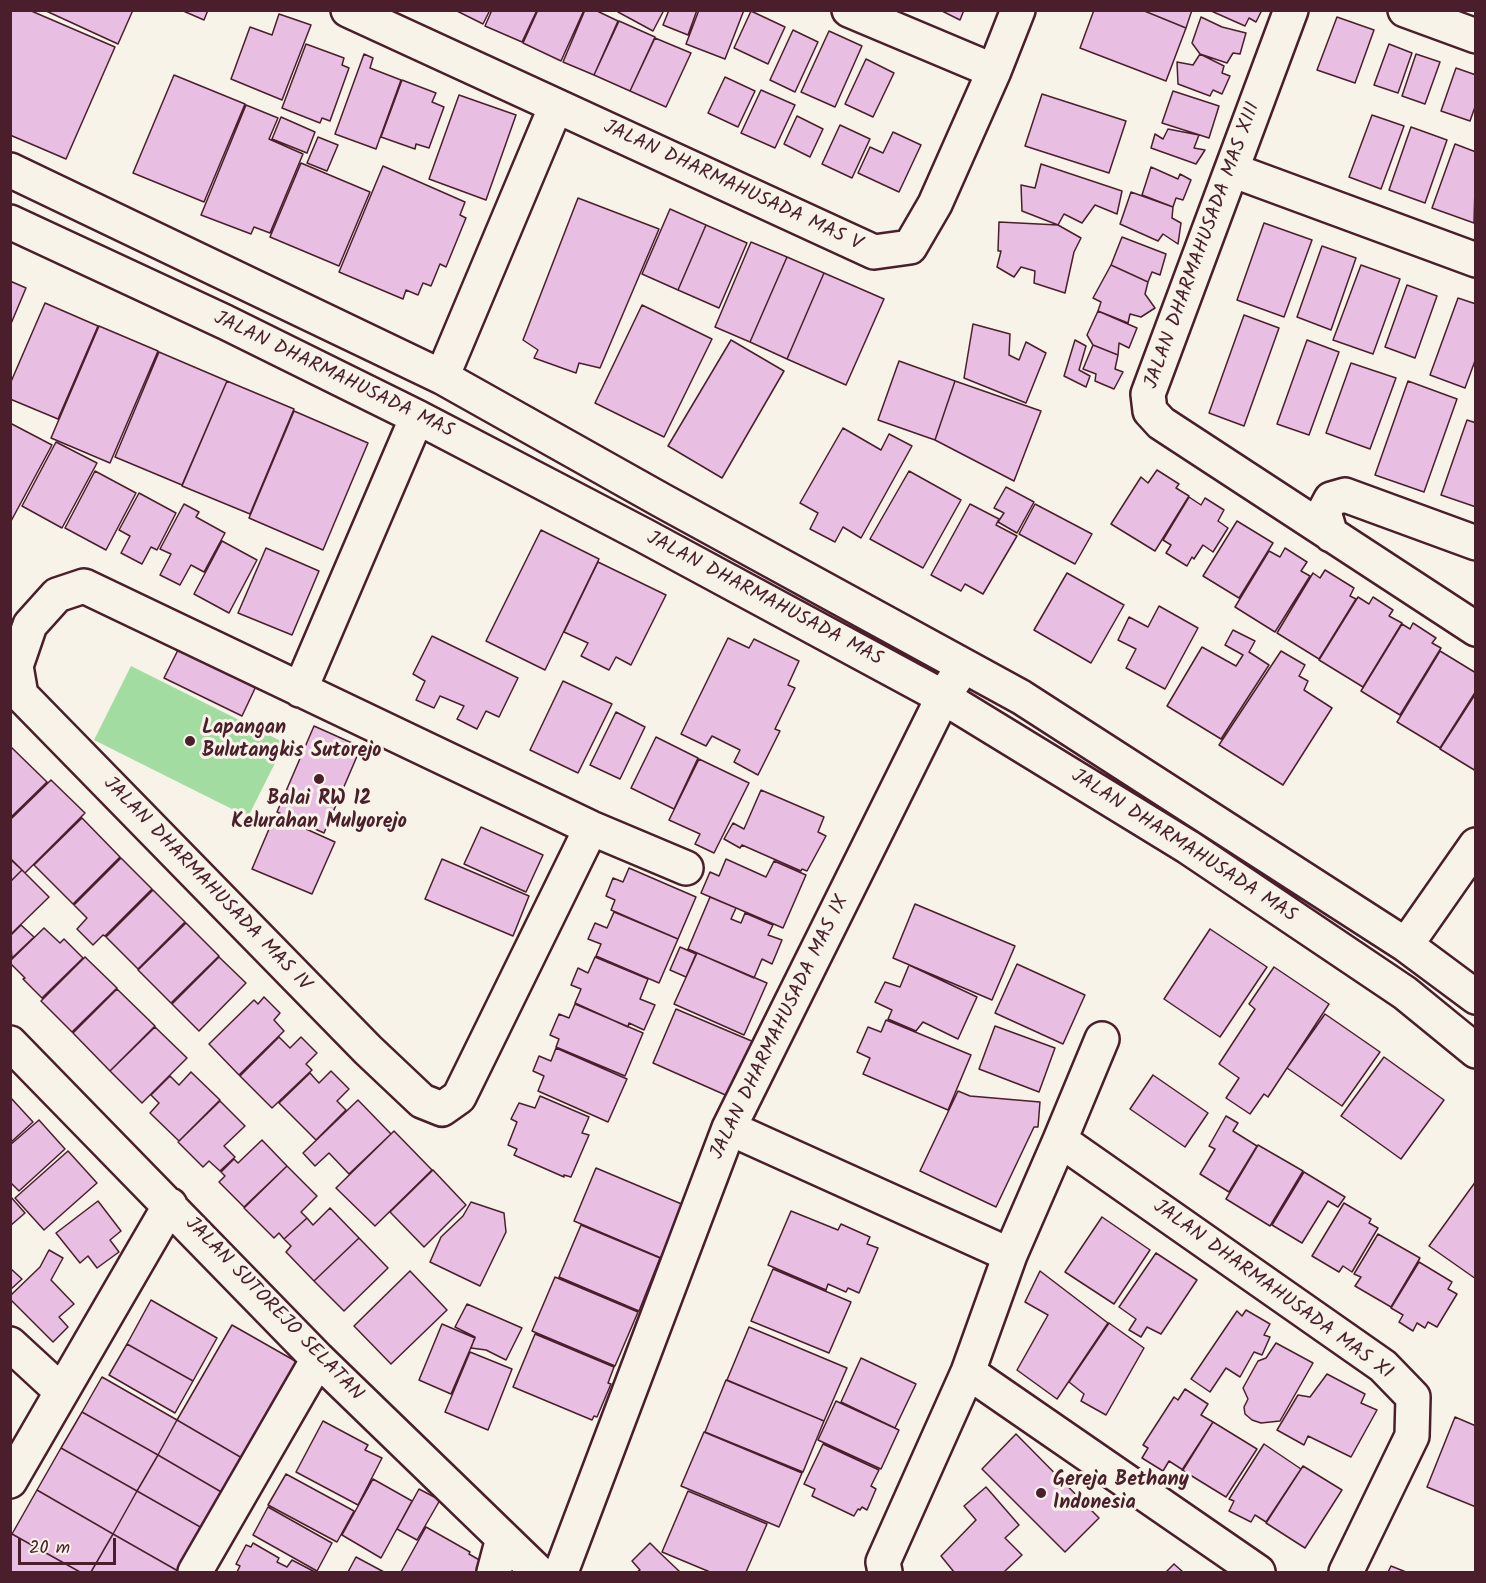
<!DOCTYPE html>
<style>
body{margin:0}
#map{position:relative;width:1486px;height:1583px;overflow:hidden;background:#f7f3e8;font-family:Kalam,sans-serif}
canvas{display:block}
.frame{position:absolute;inset:0;border:12px solid #4a1f2b;pointer-events:none}
.scale{position:absolute;left:18px;top:1538px;width:98px;height:27px;box-sizing:border-box;border:3px solid #4a1f2b;border-top:0;padding-left:8px;font-size:18px;line-height:21px;white-space:nowrap;color:#4a1f2b;-webkit-text-stroke:4px #f7f3e8;paint-order:stroke}
</style>
<div id="map">
<canvas width="1486" height="1583"></canvas>
<div class="frame"></div>
<div class="scale">20 m</div>
</div>
<script>
const ctx = document.querySelector('canvas').getContext('2d');
ctx.lineJoin = 'round';
function paint(path, color) { ctx.fillStyle = color; ctx.fill(path, 'evenodd'); }
const toPath = rows => new Path2D(rows.map(r => 'M' + r).join(''));
function stroke(path, color, width, dash) { ctx.strokeStyle = color; ctx.lineWidth = width; ctx.lineCap = dash ? 'butt' : 'round'; ctx.setLineDash(dash || []); ctx.stroke(path); }
function label(font, color, halo, rows, align = 'center') {
  ctx.font = font + ' Kalam,sans-serif'; ctx.lineWidth = 6; ctx.setLineDash([]); ctx.textBaseline = 'middle'; ctx.strokeStyle = halo; ctx.fillStyle = color; for (const [text, x, y, turn = 0] of rows) {
    ctx.save(); ctx.translate(x, y); ctx.rotate((+turn || 0) * Math.PI / 180); ctx.textAlign = isNaN(turn) ? turn : align; if (halo) ctx.strokeText(text, 0, 0); ctx.fillText(text, 0, 0); ctx.restore();
  }
}
const green = toPath([
 [131,666,285,743,248,817,94,740]
]);
const building = toPath([
 [10,10,29,10,115,47,66,159,10,135,10,10],
 [44,10,133,10,118,44,44,10],
 [181,10,208,10,204,20,181,10],
 [455,10,490,10,483,24,455,10],
 [492,10,537,10,522,42,485,26,492,10],
 [538,10,584,10,561,61,523,43,538,10],
 [585,10,595,10,618,21,594,75,563,62,585,10],
 [619,10,664,10,653,31,618,12,619,10],
 [669,10,697,10,688,35,663,25,669,10],
 [699,10,744,10,725,59,686,44,699,10],
 [940,10,964,10,960,20,940,10],
 [1094,10,1142,10,1186,28,1166,81,1080,48,1094,10],
 [1142,10,1192,10,1186,28,1142,10],
 [1209,10,1262,10,1256,22,1249,18,1245,26,1209,10],
 [751,11,785,27,768,64,734,48,751,11],
 [279,14,311,25,282,100,231,79,250,27,272,35,279,14],
 [1201,17,1222,27,1246,33,1240,54,1233,53,1227,63,1200,54,1192,43,1201,17],
 [1337,17,1374,30,1355,83,1317,70,1337,17],
 [619,21,655,37,630,91,594,75,619,21],
 [793,30,818,42,795,92,770,80,793,30],
 [829,31,862,46,835,107,801,92,829,31],
 [655,38,691,53,666,107,630,91,655,38],
 [306,44,344,58,342,65,349,68,330,121,322,118,320,123,282,108,306,44],
 [1389,44,1412,53,1398,93,1374,85,1389,44],
 [364,54,373,58,370,68,401,80,376,149,335,134,364,54],
 [1200,54,1224,66,1222,73,1230,76,1222,94,1213,90,1210,96,1178,84,1177,62,1193,65,1200,54],
 [1416,54,1440,62,1425,104,1402,96,1416,54],
 [866,59,894,73,873,117,845,104,866,59],
 [1456,68,1476,75,1476,104,1470,121,1441,111,1456,68],
 [174,75,245,104,204,202,133,173,174,75],
 [725,77,755,91,738,127,708,113,725,77],
 [402,80,436,93,432,102,444,107,429,148,416,144,415,149,381,137,402,80],
 [761,90,795,105,775,148,741,133,761,90],
 [1173,91,1219,106,1209,138,1162,123,1173,91],
 [1042,94,1126,121,1109,173,1025,146,1042,94],
 [459,95,516,115,486,200,429,179,459,95],
 [246,105,278,118,269,139,303,154,270,233,254,227,251,234,201,215,246,105],
 [1372,115,1404,126,1381,189,1349,177,1372,115],
 [797,116,823,129,810,157,784,144,797,116],
 [281,117,315,132,307,153,272,139,281,117],
 [840,125,870,139,852,178,822,164,840,125],
 [1411,127,1447,140,1425,203,1389,190,1411,127],
 [1168,129,1199,135,1194,148,1205,150,1196,164,1151,148,1155,134,1163,139,1168,129],
 [893,132,921,145,899,192,858,173,870,147,883,153,893,132],
 [318,137,338,145,327,171,307,163,318,137],
 [1455,144,1476,152,1474,223,1432,208,1455,144],
 [301,163,370,192,339,266,270,237,301,163],
 [1041,164,1122,191,1117,214,1095,205,1082,223,1064,214,1058,225,1022,211,1021,185,1035,188,1041,164],
 [383,166,465,202,460,215,466,218,446,267,440,264,431,286,423,283,418,295,406,290,403,299,339,272,383,166],
 [1151,167,1178,179,1180,174,1191,180,1183,200,1176,198,1173,207,1142,195,1151,167],
 [1131,192,1173,207,1172,218,1181,223,1178,244,1163,234,1158,241,1120,224,1131,192],
 [578,198,659,229,600,368,579,363,576,373,534,358,538,350,523,340,578,198],
 [670,209,706,225,678,290,642,274,670,209],
 [999,222,1058,225,1081,238,1074,252,1065,293,1034,283,1035,271,1021,267,1014,277,997,267,1001,251,998,251,999,222],
 [1264,223,1312,240,1284,317,1237,300,1264,223],
 [706,225,747,243,719,308,678,290,706,225],
 [1122,237,1166,254,1160,275,1152,272,1148,282,1111,265,1122,237],
 [751,242,787,257,750,342,715,327,751,242],
 [1322,246,1356,258,1331,330,1297,317,1322,246],
 [787,257,824,273,787,359,750,342,787,257],
 [1111,265,1148,282,1145,294,1155,308,1141,317,1130,314,1128,323,1098,311,1101,302,1093,298,1111,265],
 [1361,265,1400,279,1373,354,1333,340,1361,265],
 [824,273,884,299,846,385,787,359,824,273],
 [10,281,26,288,10,326,10,281],
 [1407,285,1437,296,1415,358,1385,347,1407,285],
 [1458,298,1476,304,1476,358,1465,388,1430,375,1458,298],
 [45,303,98,326,58,419,10,399,10,384,45,303],
 [642,305,712,339,664,437,595,403,642,305],
 [1098,311,1137,328,1129,348,1119,343,1118,355,1093,345,1087,335,1098,311],
 [1244,315,1279,328,1244,426,1209,413,1244,315],
 [973,324,1010,334,1009,355,1019,360,1026,342,1046,353,1026,403,964,378,973,324],
 [99,326,158,351,110,463,51,438,99,326],
 [731,340,784,371,722,478,668,446,731,340],
 [1075,340,1086,346,1079,370,1090,376,1086,387,1064,376,1075,340],
 [1307,340,1339,352,1309,435,1277,424,1307,340],
 [1093,345,1118,355,1115,369,1123,372,1114,389,1095,381,1096,374,1083,369,1093,345],
 [159,352,227,381,182,485,115,457,159,352],
 [899,361,955,381,935,440,878,420,899,361],
 [1351,363,1396,378,1370,449,1326,433,1351,363],
 [227,381,294,409,250,514,182,486,227,381],
 [955,381,1041,411,1014,481,935,440,955,381],
 [1408,381,1457,399,1424,492,1375,475,1408,381],
 [294,411,368,443,323,550,249,518,294,411],
 [1467,420,1476,423,1476,507,1441,495,1467,420],
 [10,423,52,445,10,523,10,423],
 [843,428,881,450,889,434,912,446,861,538,843,527,835,542,810,529,818,513,800,503,843,428],
 [56,442,97,463,62,528,22,506,56,442],
 [1157,470,1179,484,1176,488,1189,496,1155,551,1111,524,1141,477,1148,483,1157,470],
 [95,471,136,493,106,550,65,528,95,471],
 [909,471,961,500,923,568,870,539,909,471],
 [1006,487,1034,502,1017,533,998,522,1004,513,994,508,1006,487],
 [139,493,176,513,157,550,151,547,142,564,121,553,130,536,119,530,139,493],
 [1189,497,1201,505,1205,498,1224,510,1218,521,1228,528,1213,552,1203,545,1194,559,1192,557,1187,566,1166,553,1171,545,1163,540,1189,497],
 [184,504,199,512,196,517,225,533,204,572,191,565,180,585,160,575,171,554,160,549,184,504],
 [970,504,999,519,996,525,1017,536,983,594,965,584,961,591,931,575,970,504],
 [1035,504,1092,534,1075,564,1019,534,1035,504],
 [1237,521,1273,543,1239,598,1203,576,1237,521],
 [541,530,599,559,545,670,486,641,541,530],
 [222,541,257,560,229,613,194,594,222,541],
 [266,548,319,571,292,635,238,613,266,548],
 [1285,548,1307,562,1301,571,1310,576,1275,632,1235,607,1269,551,1280,557,1285,548],
 [598,562,666,595,631,665,616,657,609,670,581,656,588,643,564,632,598,562],
 [1325,570,1354,588,1350,596,1356,599,1319,659,1277,633,1313,573,1320,578,1325,570],
 [1067,573,1124,605,1091,663,1034,630,1067,573],
 [1358,597,1369,604,1373,597,1393,610,1389,616,1402,623,1363,687,1319,660,1358,597],
 [1159,606,1198,628,1165,689,1126,668,1136,649,1118,640,1129,617,1148,627,1159,606],
 [1413,623,1436,638,1432,643,1441,648,1400,715,1361,691,1402,624,1410,629,1413,623],
 [1233,630,1255,641,1249,652,1269,665,1221,739,1167,706,1202,647,1236,666,1243,655,1225,645,1233,630],
 [432,636,518,678,499,717,486,711,477,729,457,719,464,706,440,696,434,708,416,700,425,681,413,674,432,636],
 [728,638,749,648,754,639,799,661,788,685,795,688,775,729,780,731,758,775,734,762,740,750,712,736,706,746,681,734,728,638],
 [181,644,258,682,242,716,164,678,181,644],
 [1281,651,1305,665,1299,676,1308,681,1304,690,1332,708,1283,785,1219,745,1281,651],
 [1440,651,1476,673,1476,691,1440,748,1397,722,1440,651],
 [563,681,612,704,578,773,530,750,563,681],
 [1476,693,1476,771,1440,749,1476,693],
 [616,712,645,727,620,779,590,765,616,712],
 [314,726,361,747,324,833,277,812,314,726],
 [656,737,698,758,674,809,631,788,656,737],
 [10,746,47,782,10,818,10,746],
 [699,759,749,783,714,853,695,844,700,834,669,820,699,759],
 [51,780,85,813,25,873,10,858,10,820,51,780],
 [761,790,824,817,818,832,826,836,807,871,802,869,801,871,742,845,740,848,724,839,733,823,744,829,761,790],
 [275,815,335,842,312,894,252,869,275,815],
 [82,818,120,857,73,904,34,865,82,818],
 [481,827,543,855,526,892,464,864,481,827],
 [121,858,152,889,105,936,103,935,93,945,77,929,87,918,74,905,121,858],
 [10,859,22,870,10,882,10,859],
 [442,859,529,896,513,936,425,899,442,859],
 [726,859,766,877,774,861,806,875,783,928,701,893,710,872,719,876,726,859],
 [629,868,696,897,678,939,611,910,615,900,606,896,613,878,623,882,629,868],
 [22,870,49,897,10,935,10,882,22,870],
 [153,890,185,922,138,969,106,937,153,890],
 [710,897,736,908,731,919,741,923,745,913,773,925,768,935,782,940,772,964,762,959,754,978,688,949,710,897],
 [915,904,1015,946,992,1000,893,958,915,904],
 [614,912,678,939,659,983,596,956,601,944,588,939,595,923,607,928,614,912],
 [186,923,219,956,171,1003,138,970,186,923],
 [21,925,34,937,12,958,10,936,21,925],
 [44,928,60,943,64,939,83,958,42,998,23,979,25,978,10,963,10,961,44,928],
 [1210,929,1267,967,1220,1037,1164,999,1210,929],
 [680,947,696,954,686,977,670,970,680,947],
 [697,953,767,983,744,1035,674,1004,697,953],
 [85,957,117,988,72,1032,41,1001,85,957],
 [219,957,246,983,199,1031,172,1004,219,957],
 [595,957,648,979,640,999,655,1005,644,1030,629,1023,628,1027,575,1003,581,989,571,985,578,968,588,973,595,957],
 [1017,964,1085,995,1063,1044,995,1013,1017,964],
 [909,965,977,997,958,1039,923,1022,916,1031,888,1019,892,1010,875,1002,885,982,900,987,909,965],
 [1274,967,1329,1004,1268,1097,1264,1094,1250,1114,1226,1098,1239,1078,1219,1064,1255,1009,1249,1004,1274,967],
 [117,989,155,1026,110,1071,73,1033,117,989],
 [264,997,280,1013,274,1020,284,1031,239,1075,209,1044,254,1000,258,1004,264,997],
 [575,1004,643,1033,625,1076,556,1047,559,1039,550,1035,559,1014,569,1018,575,1004],
 [676,1009,754,1042,730,1097,653,1063,676,1009],
 [1325,1014,1380,1052,1342,1106,1287,1068,1325,1014],
 [886,1020,971,1055,948,1110,863,1074,870,1058,857,1052,868,1027,881,1032,886,1020],
 [995,1026,1055,1048,1039,1092,979,1069,995,1026],
 [155,1027,187,1058,142,1103,110,1071,155,1027],
 [279,1037,290,1048,301,1037,317,1053,306,1064,312,1070,272,1108,240,1076,279,1037],
 [556,1048,627,1079,608,1122,538,1091,544,1076,533,1071,539,1056,551,1061,556,1048],
 [1384,1057,1444,1100,1401,1159,1341,1116,1384,1057],
 [331,1071,349,1089,337,1101,346,1110,316,1140,279,1103,310,1073,319,1083,331,1071],
 [191,1072,220,1100,179,1141,150,1113,159,1103,151,1095,170,1076,179,1085,191,1072],
 [1153,1075,1208,1113,1185,1147,1130,1109,1153,1075],
 [958,1091,970,1096,1040,1102,1038,1127,1034,1127,996,1207,920,1171,958,1091],
 [540,1096,589,1117,582,1133,589,1135,571,1177,564,1175,564,1177,514,1155,517,1149,508,1145,517,1122,511,1119,519,1103,535,1108,540,1096],
 [10,1097,33,1122,10,1143,10,1097],
 [358,1100,391,1134,349,1174,329,1153,315,1166,303,1153,358,1100],
 [220,1101,245,1126,224,1146,235,1157,220,1171,209,1161,203,1167,178,1142,220,1101],
 [1226,1116,1238,1123,1233,1131,1257,1146,1229,1192,1200,1174,1215,1149,1209,1146,1226,1116],
 [39,1120,65,1149,19,1191,10,1182,10,1145,39,1120],
 [394,1131,432,1170,375,1226,336,1188,394,1131],
 [262,1140,287,1166,244,1207,219,1182,225,1176,221,1172,234,1159,238,1163,262,1140],
 [1258,1145,1303,1171,1270,1226,1226,1199,1258,1145],
 [68,1151,97,1183,44,1230,15,1198,68,1151],
 [287,1166,317,1196,301,1212,307,1218,284,1239,279,1233,274,1238,244,1208,287,1166],
 [596,1168,684,1205,661,1258,574,1221,596,1168],
 [433,1170,466,1205,424,1247,390,1212,433,1170],
 [1304,1172,1345,1197,1338,1207,1328,1201,1302,1243,1272,1225,1304,1172],
 [1476,1181,1476,1279,1429,1246,1476,1181],
 [10,1196,25,1213,10,1226,10,1196],
 [98,1201,121,1231,110,1240,119,1252,97,1268,88,1256,80,1263,56,1233,98,1201],
 [471,1202,504,1213,506,1232,480,1286,430,1262,441,1237,463,1216,471,1202],
 [1344,1203,1371,1219,1369,1223,1378,1228,1352,1272,1343,1266,1339,1272,1312,1256,1344,1203],
 [330,1208,359,1238,314,1281,286,1252,291,1246,284,1239,307,1218,313,1225,330,1208],
 [791,1211,838,1230,841,1224,870,1237,867,1244,878,1248,859,1293,848,1288,846,1292,828,1284,826,1290,768,1265,791,1211],
 [1102,1217,1150,1250,1114,1304,1065,1272,1102,1217],
 [581,1225,660,1258,639,1311,559,1277,581,1225],
 [1378,1234,1420,1258,1391,1307,1355,1286,1361,1277,1354,1274,1378,1234],
 [359,1238,388,1268,344,1311,314,1281,359,1238],
 [49,1250,63,1258,51,1280,74,1304,59,1317,68,1327,53,1342,10,1299,10,1296,40,1267,49,1250],
 [1156,1253,1197,1280,1161,1334,1147,1327,1141,1337,1129,1330,1136,1319,1119,1307,1156,1253],
 [1419,1262,1452,1282,1448,1289,1457,1294,1437,1327,1428,1322,1425,1328,1417,1323,1413,1331,1399,1322,1403,1315,1391,1308,1419,1262],
 [10,1268,22,1279,10,1290,10,1268],
 [773,1269,851,1302,829,1353,751,1321,773,1269],
 [410,1271,447,1310,391,1364,354,1326,410,1271],
 [1040,1271,1108,1323,1057,1399,1017,1370,1048,1315,1025,1302,1040,1271],
 [555,1277,638,1312,615,1366,532,1331,555,1277],
 [151,1300,217,1338,193,1381,127,1344,151,1300],
 [467,1304,522,1328,506,1360,486,1350,471,1348,475,1337,455,1327,467,1304],
 [1246,1310,1270,1324,1264,1335,1270,1337,1262,1355,1254,1352,1240,1377,1226,1368,1210,1392,1191,1379,1237,1311,1242,1316,1246,1310],
 [1109,1323,1144,1348,1106,1415,1081,1401,1084,1394,1069,1382,1109,1323],
 [442,1324,475,1338,451,1394,419,1380,442,1324],
 [232,1325,297,1362,242,1458,177,1420,232,1325],
 [749,1327,847,1368,824,1421,727,1380,749,1327],
 [535,1334,614,1367,608,1383,611,1384,597,1417,594,1416,592,1420,513,1387,535,1334],
 [1276,1343,1313,1363,1280,1421,1261,1423,1252,1420,1245,1414,1244,1407,1248,1399,1243,1388,1258,1361,1266,1358,1276,1343],
 [127,1344,193,1381,175,1413,109,1375,127,1344],
 [470,1352,512,1369,488,1430,445,1412,470,1352],
 [861,1358,916,1384,895,1428,841,1402,861,1358],
 [1327,1374,1365,1394,1361,1403,1377,1410,1351,1457,1308,1436,1304,1445,1277,1430,1298,1395,1310,1397,1327,1374],
 [102,1377,177,1420,158,1455,82,1412,102,1377],
 [726,1380,824,1421,803,1472,705,1432,726,1380],
 [1185,1389,1208,1404,1201,1415,1213,1422,1183,1470,1169,1461,1163,1471,1142,1458,1148,1448,1143,1445,1174,1397,1178,1400,1185,1389],
 [836,1401,899,1430,881,1469,818,1440,836,1401],
 [82,1412,158,1455,137,1491,61,1448,82,1412],
 [1455,1417,1476,1426,1476,1507,1427,1487,1455,1417],
 [177,1420,242,1458,223,1493,158,1455,177,1420],
 [323,1421,368,1445,365,1450,382,1458,358,1505,296,1472,323,1421],
 [1213,1422,1257,1449,1226,1497,1182,1470,1213,1422],
 [704,1432,802,1473,779,1527,681,1486,704,1432],
 [1016,1434,1099,1518,1065,1552,982,1469,1016,1434],
 [823,1444,879,1470,871,1486,876,1489,867,1510,862,1507,860,1510,858,1509,854,1516,812,1496,815,1489,804,1484,823,1444],
 [1264,1444,1301,1469,1266,1522,1255,1515,1251,1522,1229,1511,1234,1501,1229,1499,1264,1444],
 [61,1448,137,1491,113,1534,37,1490,61,1448],
 [158,1455,223,1493,202,1528,137,1491,158,1455],
 [1303,1466,1342,1490,1305,1548,1266,1523,1303,1466],
 [286,1474,354,1511,337,1542,268,1505,286,1474],
 [373,1479,412,1501,381,1558,342,1535,373,1479],
 [986,1487,1019,1525,1005,1538,1022,1555,1005,1571,1006,1572,954,1572,941,1556,976,1520,964,1506,986,1487],
 [419,1489,440,1500,417,1540,397,1529,419,1489],
 [37,1490,113,1534,91,1572,80,1572,12,1534,37,1490],
 [137,1491,202,1528,178,1571,113,1534,137,1491],
 [688,1491,767,1524,746,1572,710,1572,662,1552,688,1491],
 [268,1507,332,1543,317,1571,253,1535,268,1507],
 [426,1527,470,1552,469,1554,488,1565,492,1572,401,1572,426,1527],
 [12,1534,80,1572,10,1572,10,1537,12,1534],
 [113,1534,178,1571,177,1572,91,1572,113,1534],
 [253,1543,279,1558,277,1562,287,1567,292,1560,315,1572,237,1572,240,1566,236,1564,246,1545,251,1547,253,1543],
 [650,1543,660,1553,680,1572,637,1572,640,1570,632,1561,650,1543],
 [356,1557,384,1572,348,1572,356,1557],
 [1174,1564,1183,1572,1166,1572,1174,1564],
 [1391,1566,1406,1572,1388,1572,1391,1566]
]);
const minor = toPath([
 [348,10,874,252,910,247,935,204,994,71,1018,10],
 [849,10,994,71],
 [1291,10,1148,394,1150,411,1161,423,1476,629],
 [1405,10,1476,36],
 [10,170,442,377,661,500,1021,697,1406,945,1476,997],
 [1232,170,1476,260],
 [10,222,225,322,417,417,643,535,943,697,1188,847,1405,993,1476,1051],
 [442,377,556,106],
 [1331,535,1324,512,1331,499,1345,495,1476,543],
 [300,690,417,417],
 [591,828,459,1097,442,1109,422,1101,368,1050,21,695,16,666,30,625,57,595,84,586,591,828,686,868],
 [1406,945,1476,845],
 [10,1043,318,1359,538,1572],
 [729,1128,1010,1255],
 [1060,1140,1383,1366,1413,1397,1412,1436,1346,1572],
 [10,1344,61,1391],
 [968,1372,1258,1572],
 [10,1481,170,1205],
 [195,1572,318,1359],
 [494,1572,503,1538],
 [561,1572,729,1128,943,697,955,679],
 [885,1572,883,1562,968,1372,1010,1255,1060,1140,1102,1039]
]);
const markers = [
 [190,741,6,"#4a1f2b"],
 [319,779,6,"#4a1f2b"],
 [1041,1493,6,"#4a1f2b"]
];
const streetNames = [
 ["JALAN DHARMAHUSADA MAS V",732,187,25],
 ["JALAN DHARMAHUSADA MAS XIII",1204,246,-70],
 ["JALAN DHARMAHUSADA MAS",333,376,26],
 ["JALAN DHARMAHUSADA MAS",764,600,28],
 ["JALAN DHARMAHUSADA MAS",1183,847,33],
 ["JALAN DHARMAHUSADA MAS IV",206,885,46],
 ["JALAN DHARMAHUSADA MAS IX",781,1028,-64],
 ["JALAN DHARMAHUSADA MAS XI",1272,1291,36],
 ["JALAN SUTOREJO SELATAN",273,1310,46]
];
const poiNames = [
 ["Lapangan",202,730],
 ["Bulutangkis Sutorejo",202,753],
 ["Balai RW 12",319,801,"center"],
 ["Kelurahan Mulyorejo",319,824,"center"],
 ["Gereja Bethany",1053,1482],
 ["Indonesia",1053,1505]
];
paint(green, '#a3dca0');
paint(building, '#e9bee3');
stroke(building, '#4a1f2b', 1.5);
stroke(minor, '#4a1f2b', 38);
stroke(minor, '#f7f3e8', 33);
for (const [x, y, r, color] of markers) { const dot = new Path2D(); dot.arc(x, y, r, 0, 2 * Math.PI); ctx.fillStyle = color; ctx.fill(dot); stroke(dot, '#f7f3e8', 2); }
label('20px', '#4a1f2b', '#f7f3e8', streetNames);
label('bold 20px', '#4a1f2b', '#f7f3e8', poiNames, 'left');
</script>
